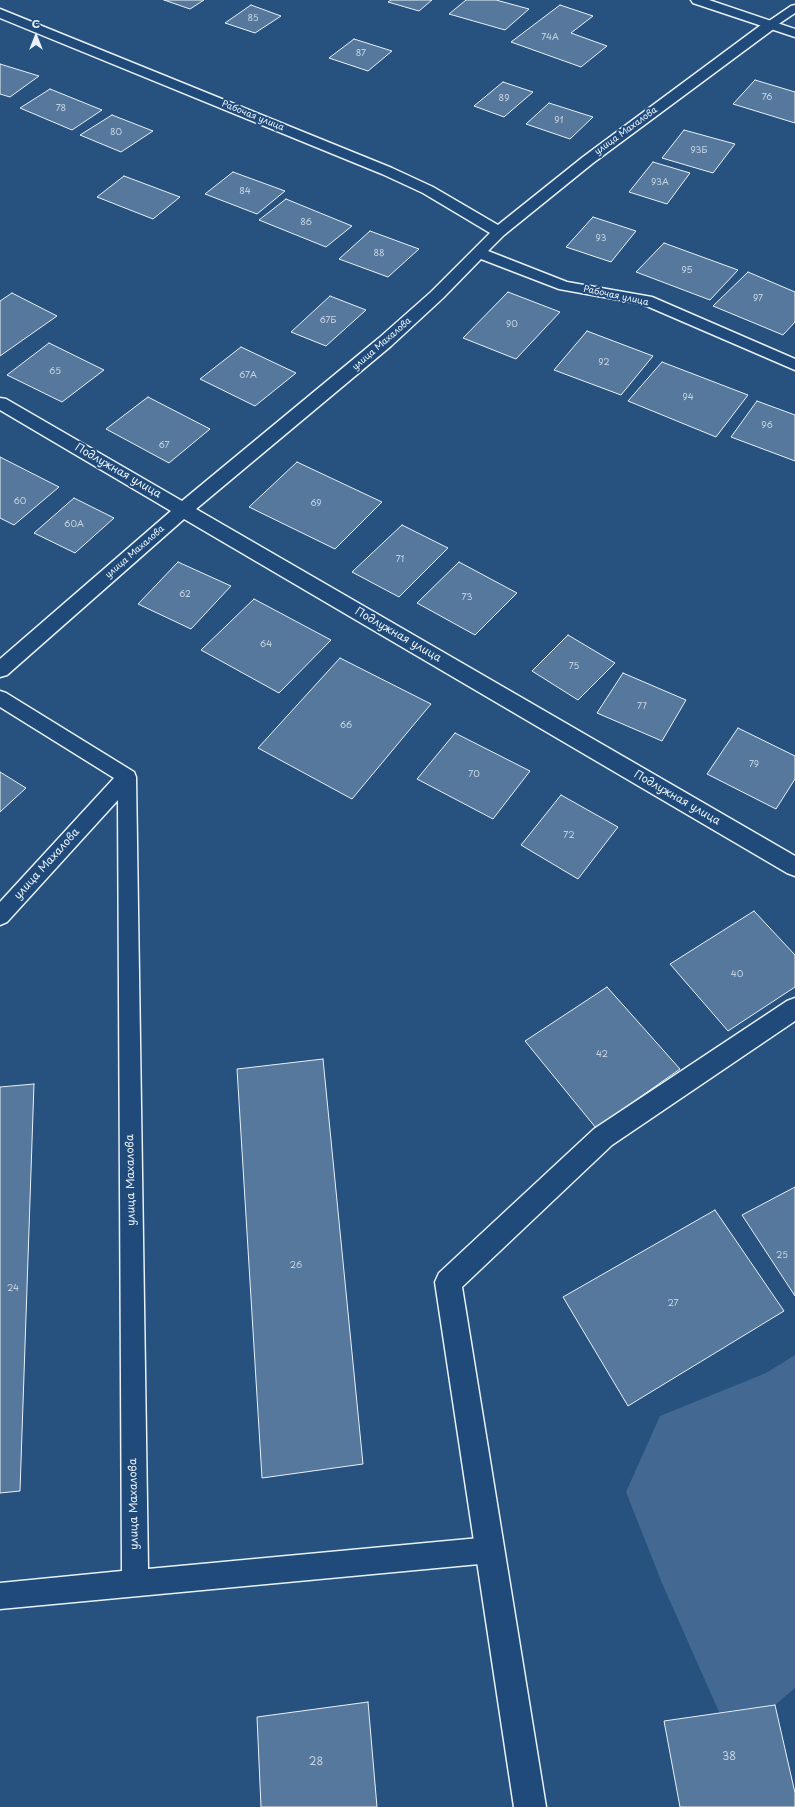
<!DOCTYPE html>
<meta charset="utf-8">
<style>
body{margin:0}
#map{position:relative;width:795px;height:1807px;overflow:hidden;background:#27517f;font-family:"Playpen Sans",sans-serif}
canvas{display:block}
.north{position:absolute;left:16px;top:16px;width:40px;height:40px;-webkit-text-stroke:3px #1f4a7a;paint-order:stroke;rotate:0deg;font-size:11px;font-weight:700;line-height:16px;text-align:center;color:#e8f1f8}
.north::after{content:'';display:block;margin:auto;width:14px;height:18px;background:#e8f1f8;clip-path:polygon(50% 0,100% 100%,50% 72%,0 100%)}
</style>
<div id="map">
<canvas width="795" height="1807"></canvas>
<div class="north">С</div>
</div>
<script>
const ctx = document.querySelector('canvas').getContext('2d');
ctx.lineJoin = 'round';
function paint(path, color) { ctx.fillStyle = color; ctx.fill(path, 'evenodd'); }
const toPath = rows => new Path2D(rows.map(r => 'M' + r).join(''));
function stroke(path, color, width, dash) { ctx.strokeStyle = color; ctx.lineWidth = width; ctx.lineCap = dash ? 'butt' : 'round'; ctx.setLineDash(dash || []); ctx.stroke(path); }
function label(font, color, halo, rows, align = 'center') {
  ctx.font = font + ' "Playpen Sans",sans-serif'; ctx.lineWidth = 4; ctx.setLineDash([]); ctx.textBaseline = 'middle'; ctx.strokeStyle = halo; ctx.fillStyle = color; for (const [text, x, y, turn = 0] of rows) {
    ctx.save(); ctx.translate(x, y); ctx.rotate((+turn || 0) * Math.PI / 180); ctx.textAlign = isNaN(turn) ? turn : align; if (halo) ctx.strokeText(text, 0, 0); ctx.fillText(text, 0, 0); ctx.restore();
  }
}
const green = toPath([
 [795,1355,795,1688,775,1705,719,1712,662,1583,626,1492,660,1416,766,1373]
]);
const building = toPath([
 [164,0,204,0,190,9,164,0],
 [391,0,432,0,419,11,388,2,391,0],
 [466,0,496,0,529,9,505,30,449,14,466,0],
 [251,5,281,16,255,33,225,23,251,5],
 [560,5,593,16,571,33,607,46,581,67,511,42,560,5],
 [354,39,392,51,368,71,329,58,354,39],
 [0,64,39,76,10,97,0,94,0,64],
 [755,80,795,92,795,123,733,104,755,80],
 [503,82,533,92,504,117,474,106,503,82],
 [50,89,102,110,72,130,20,108,50,89],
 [549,103,593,117,570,139,526,124,549,103],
 [112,115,153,131,121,152,80,135,112,115],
 [684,130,735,144,713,173,662,158,684,130],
 [653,162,690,173,667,204,629,192,653,162],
 [233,172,285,191,257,214,205,194,233,172],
 [124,176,180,197,153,219,97,197,124,176],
 [286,199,352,226,326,247,259,220,286,199],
 [593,217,636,231,611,262,566,247,593,217],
 [370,231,419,249,388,277,339,259,370,231],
 [664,243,738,270,710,300,636,272,664,243],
 [748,272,795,292,795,322,783,335,713,306,748,272],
 [508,292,560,312,516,359,463,338,508,292],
 [12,293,57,316,0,356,0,301,12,293],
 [330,296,366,310,326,346,291,332,330,296],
 [587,331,653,356,621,395,554,370,587,331],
 [49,343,104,370,62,402,7,375,49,343],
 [241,347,296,373,255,406,200,379,241,347],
 [662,362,748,395,716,437,628,401,662,362],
 [148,397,210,429,169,463,106,429,148,397],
 [757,401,795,415,795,461,731,437,757,401],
 [0,457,59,487,14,525,0,518,0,457],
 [297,462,382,502,335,549,249,507,297,462],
 [74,498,114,518,75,553,34,533,74,498],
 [402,525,448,548,399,597,352,572,402,525],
 [178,562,231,586,191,629,138,604,178,562],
 [459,562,517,593,475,635,417,603,459,562],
 [254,599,331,640,279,693,201,650,254,599],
 [568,635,615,663,578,700,532,671,568,635],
 [340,658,431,704,352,799,258,748,340,658],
 [623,673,686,700,662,741,597,713,623,673],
 [738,728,795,756,795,779,776,809,707,774,738,728],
 [455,733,530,771,493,819,417,779,455,733],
 [0,772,26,788,0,812,0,772],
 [561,795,618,827,578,879,521,845,561,795],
 [754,911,795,955,795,987,728,1031,670,964,754,911],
 [607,987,680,1069,596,1128,525,1041,607,987],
 [323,1059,363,1464,262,1478,237,1069,323,1059],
 [34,1084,20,1491,0,1493,0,1087,34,1084],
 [795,1187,795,1296,742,1215,795,1187],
 [715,1210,784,1311,628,1406,563,1297,715,1210],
 [368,1702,377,1807,261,1807,257,1717,368,1702],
 [775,1705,795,1793,795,1807,680,1807,664,1721,775,1705]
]);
const service = toPath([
 [795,5,795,13,774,27,766,27,764,25,766,23,791,6,795,5],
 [0,691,6,693,134,772,136,777,148,1569,490,1537,499,1541,503,1550,499,1559,490,1563,0,1609,0,1583,122,1571,118,800,7,922,0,925,0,902,114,778,0,707,0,691]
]);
const minor = toPath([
 [0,9,392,168,433,187,498,225,583,157,765,22,775,22,776,25,775,28,593,163,504,235,488,251,567,282,652,297,795,359,795,370,642,304,559,289,481,259,443,298,391,346,196,509,795,856,795,876,787,873,184,519,7,675,0,677,0,659,171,511,0,410,0,398,6,399,182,501,379,338,431,292,490,233,423,193,382,174,0,18,0,9],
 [795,998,795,1021,612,1145,462,1287,546,1807,514,1807,435,1282,439,1273,594,1129,787,1001,795,998]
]);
const tertiary = toPath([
 [691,0,709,0,795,29,795,37,693,3,691,0]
]);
const numberNames = [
 ["85",253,19],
 ["74А",550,38],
 ["87",361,54],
 ["76",767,98],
 ["89",504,99],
 ["78",61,109],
 ["91",559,121],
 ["80",116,133],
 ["93Б",699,151],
 ["93А",660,183],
 ["84",245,192],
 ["86",306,223],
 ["93",601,239],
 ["88",379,254],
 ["95",687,271],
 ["97",758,299],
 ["67Б",328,321],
 ["90",512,325],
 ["92",604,363],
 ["65",55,372],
 ["67А",248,376],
 ["94",688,398],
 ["96",767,426],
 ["67",164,446],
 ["60",20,502],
 ["69",316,504],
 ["60А",74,525],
 ["71",400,560],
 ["62",185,595],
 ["73",467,598],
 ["64",266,645],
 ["75",574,667],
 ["77",642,707],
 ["66",346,726],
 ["79",754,765],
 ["70",474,775],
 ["72",569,836],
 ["40",737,975],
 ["42",602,1055],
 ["25",782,1256],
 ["26",296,1266],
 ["24",13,1289],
 ["27",673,1304]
];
const farStreetnames = [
 ["Рабочая улица",253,116,22],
 ["улица Махалова",626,131,-36],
 ["Рабочая улица",616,296,12],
 ["улица Махалова",382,344,-41],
 ["улица Махалова",135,552,-41]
];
const streetNames = [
 ["Подлужная улица",118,471,30],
 ["Подлужная улица",398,635,30],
 ["Подлужная улица",677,798,30],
 ["улица Махалова",47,864,-48],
 ["улица Махалова",131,1180,-91],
 ["улица Махалова",134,1504,-91]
];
const nearNumbernames = [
 ["38",729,1757],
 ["28",316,1762]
];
paint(green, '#436891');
paint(building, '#57789d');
stroke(building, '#e8f1f8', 1);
stroke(service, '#e8f1f8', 3);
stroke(minor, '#e8f1f8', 3);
stroke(tertiary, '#e8f1f8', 3);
paint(service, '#1f4a7a');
paint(minor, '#1f4a7a');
paint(tertiary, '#1f4a7a');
label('9px', '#c4d3e1', null, numberNames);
label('9px', '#e8f1f8', '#1f4a7a', farStreetnames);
label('11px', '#e8f1f8', '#1f4a7a', streetNames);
label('11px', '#c4d3e1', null, nearNumbernames);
</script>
